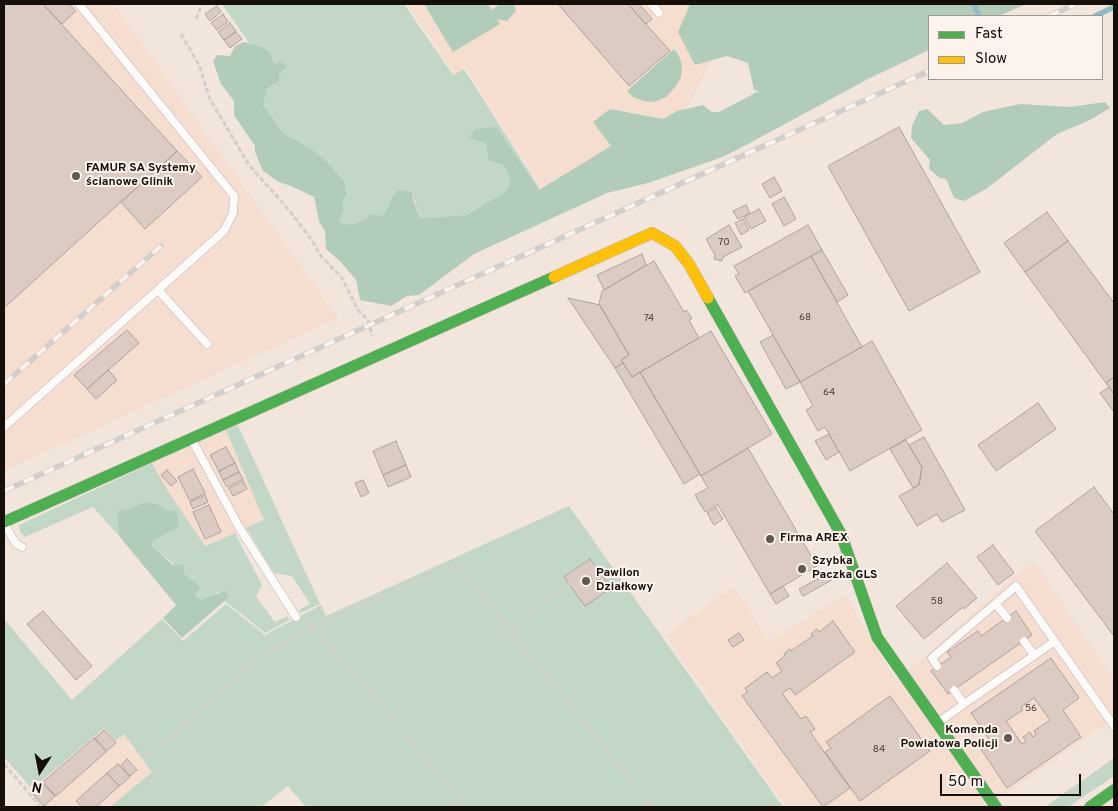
<!DOCTYPE html>
<meta charset="utf-8">
<style>
body{margin:0}
#map{position:relative;width:1118px;height:811px;overflow:hidden;background:#f2e5dc;font-family:Overpass,sans-serif}
canvas{display:block}
.frame{position:absolute;inset:0;border:5px solid #160e09;pointer-events:none}
.legend{position:absolute;left:928px;top:15px;width:175px;height:65px;box-sizing:border-box;background:#fdf3ed;border:1px solid #a19792;margin:0;padding:6px 9px;list-style:none;font-size:15px;color:#160e09}
.legend li{display:flex;align-items:center;gap:10px;height:25px}
.legend b{width:25px;border:1px solid #a19792}
.north{position:absolute;left:15px;top:746px;width:50px;height:50px;-webkit-text-stroke:4px #fdf3ed;paint-order:stroke;rotate:191deg;font-size:14px;font-weight:700;line-height:20px;text-align:center;color:#160e09}
.north::after{content:'';display:block;margin:auto;width:18px;height:22px;background:#160e09;clip-path:polygon(50% 0,100% 100%,50% 72%,0 100%)}
.scale{position:absolute;left:940px;top:774px;width:141px;height:22px;box-sizing:border-box;border:2px solid #160e09;border-top:0;padding-left:6px;font-size:15px;line-height:18px;white-space:nowrap;color:#160e09;-webkit-text-stroke:4px #fdf3ed;paint-order:stroke}
</style>
<div id="map">
<canvas width="1118" height="811"></canvas>
<div class="frame"></div>
<ul class="legend">
<li><b style="height:6px;background:#4caf50"></b>Fast</li>
<li><b style="height:6px;background:#ffc107"></b>Slow</li>
</ul>
<div class="north">N</div>
<div class="scale">50 m</div>
</div>
<script>
const ctx = document.querySelector('canvas').getContext('2d');
ctx.lineJoin = 'round';
function paint(path, color) { ctx.fillStyle = color; ctx.fill(path, 'evenodd'); }
const toPath = rows => new Path2D(rows.map(r => 'M' + r).join(''));
function stroke(path, color, width, dash) { ctx.strokeStyle = color; ctx.lineWidth = width; ctx.lineCap = dash ? 'butt' : 'round'; ctx.setLineDash(dash || []); ctx.stroke(path); }
function label(font, color, halo, rows, align = 'center') {
  ctx.font = font + ' Overpass,sans-serif'; ctx.lineWidth = 4; ctx.setLineDash([]); ctx.textBaseline = 'middle'; ctx.strokeStyle = halo; ctx.fillStyle = color; for (const [text, x, y, turn = 0] of rows) {
    ctx.save(); ctx.translate(x, y); ctx.rotate((+turn || 0) * Math.PI / 180); ctx.textAlign = isNaN(turn) ? turn : align; if (halo) ctx.strokeText(text, 0, 0); ctx.fillText(text, 0, 0); ctx.restore();
  }
}
const built = toPath([
 [4,4,114,4,338,318,4,471],
 [407,4,742,4,675,130,543,191,465,67,454,74],
 [226,430,264,520,205,546,166,488,152,463],
 [1035,562,1114,680,1114,718,987,807,786,807,665,635,735,586,768,642,845,595,897,682,1011,579],
 [104,728,124,734,152,772,110,807,42,807,29,791]
]);
const green = toPath([
 [222,4,404,4,453,75,464,69,540,189,539,190,485,143,489,161,504,165,511,182,506,191,467,215,420,218,412,192,393,196,383,216,366,219,351,225,337,222,331,168,323,158,312,149,286,135,278,127,272,117,262,105,267,89,274,85,279,74,284,71,271,61,270,53,263,47,249,43],
 [238,425,320,604,300,613,300,609,310,604,292,576,274,573,246,528,264,520,226,430],
 [152,463,166,488,205,546,235,533,262,585,256,597,275,622,287,616,290,620,265,633,225,601,229,597,219,592,211,597,201,600,195,594,201,587,151,545,155,539,166,532,168,511,157,504,144,502,131,508,117,511,119,536,93,507,25,537,20,532,19,525],
 [569,506,783,807,306,807,288,786,261,807,110,807,152,772,124,734,115,741,104,728,32,789,4,757,4,619,72,700,162,619,183,641,226,604,265,635,321,605,326,616],
 [1114,758,1114,776,1068,807,1045,807]
]);
const forest = toPath([
 [424,4,488,4,492,10,500,4,514,4,516,11,507,21,497,19,500,24,453,52],
 [690,4,1026,4,999,16,929,16,929,50,868,79,735,151,717,159,648,183,607,193,474,254,419,295,407,296,391,306,360,300,356,280,340,261,326,249,325,231,319,221,314,197,291,186,279,182,263,171,255,152,255,146,234,115,234,101,221,84,213,61,217,55,230,56,235,46,244,42,263,47,270,53,272,61,275,64,280,61,287,67,279,74,279,81,267,89,263,105,272,117,278,127,286,135,312,149,323,158,344,181,347,195,342,200,344,210,338,222,351,225,366,219,370,214,383,216,393,196,398,190,412,192,414,202,420,218,467,215,506,191,511,182,504,165,489,161,485,143,469,138,475,129,496,127,539,190,611,146,593,122,610,109,663,119,677,111,703,105,712,112,719,112,759,91,754,90,748,63,727,56,695,65,678,32],
 [674,49,678,54,682,64,681,77,676,86,666,97,654,102,644,101,633,97,627,91],
 [1105,102,1110,108,1090,120,1057,134,986,189,964,201,954,198,946,179,940,178,929,169,930,160,911,138,912,126,919,111,927,109,944,125,962,123,983,112,1020,104,1070,107],
 [144,502,157,504,168,511,176,510,179,527,155,539,151,545,173,565,184,565,184,573,201,587,195,595,201,600,225,591,229,597,182,638,163,618,176,605,119,536,117,511,131,508]
]);
const stream = toPath([
 [974,4,979,16],
 [1095,16,1114,7]
]);
const building = toPath([
 [4,4,43,4,177,151,4,308,4,4],
 [43,4,69,4,76,11,62,24,43,4],
 [558,4,628,4,670,51,629,86,558,4],
 [628,4,639,4,652,19,646,24,628,4],
 [217,6,221,12,210,21,205,14,217,6],
 [223,14,228,22,217,30,211,23,223,14],
 [230,23,236,31,224,40,218,32,230,23],
 [236,32,242,39,230,48,224,40,236,32],
 [899,127,980,272,909,311,828,166,899,127],
 [177,151,202,177,145,229,121,202,177,151],
 [774,177,782,191,770,198,762,184,774,177],
 [784,197,796,219,784,226,772,204,784,197],
 [746,205,750,213,738,219,733,211,746,205],
 [759,209,766,221,751,229,744,217,759,209],
 [1047,212,1068,241,1025,272,1004,243,1047,212],
 [743,219,749,230,741,235,735,223,743,219],
 [729,225,742,247,723,257,722,261,714,259,715,255,706,239,729,225],
 [808,225,822,250,745,293,735,276,739,274,734,266,808,225],
 [1068,241,1114,303,1114,377,1106,383,1025,272,1068,241],
 [822,250,848,295,837,302,811,256,822,250],
 [642,254,646,265,604,290,597,275,642,254],
 [811,256,862,347,800,382,748,291,811,256],
 [654,261,684,312,686,310,692,318,689,320,699,338,632,377,621,360,629,355,599,304,602,291,654,261],
 [568,298,600,305,629,355,621,360,623,363,615,368,568,298],
 [127,330,139,343,87,389,74,375,127,330],
 [711,331,772,434,701,476,640,372,711,331],
 [773,335,800,382,786,389,760,342,773,335],
 [872,341,922,430,850,471,825,427,818,431,806,410,813,406,800,382,872,341],
 [623,363,632,377,640,372,700,474,684,484,615,368,623,363],
 [108,370,117,380,96,399,87,389,108,370],
 [1114,377,1114,394,1106,383,1114,377],
 [1109,387,1114,394,1114,412,1100,393,1109,387],
 [1038,403,1056,429,996,471,978,445,1038,403],
 [829,434,839,452,826,460,815,441,829,434],
 [924,437,965,510,942,522,937,514,917,526,899,496,919,485,922,467,909,445,924,437],
 [906,440,922,467,919,485,913,488,890,449,906,440],
 [396,441,406,465,383,475,373,451,396,441],
 [226,447,235,463,219,471,210,455,226,447],
 [748,448,817,566,770,594,718,505,705,512,695,495,708,488,701,476,748,448],
 [235,463,239,472,223,480,219,471,235,463],
 [406,465,411,477,388,487,383,475,406,465],
 [193,469,205,493,190,501,178,477,193,469],
 [167,470,177,481,171,486,161,475,167,470],
 [239,472,243,479,227,487,223,480,239,472],
 [363,480,369,493,361,497,355,483,363,480],
 [243,481,247,489,233,496,229,488,243,481],
 [1094,487,1114,514,1114,636,1035,531,1094,487],
 [205,495,208,502,193,509,190,502,205,495],
 [209,505,221,532,205,539,193,512,209,505],
 [716,508,723,519,714,525,707,513,716,508],
 [993,545,1014,573,998,585,977,557,993,545],
 [590,559,611,588,585,606,564,577,590,559],
 [947,563,977,598,964,609,963,607,924,639,896,606,947,563],
 [829,573,832,580,803,596,799,589,829,573],
 [783,586,789,596,776,604,770,594,783,586],
 [43,611,92,666,76,680,27,624,43,611],
 [1016,611,1032,635,948,694,931,671,951,657,947,652,978,631,981,636,1016,611],
 [833,621,855,652,795,695,790,688,782,693,801,719,806,716,815,729,810,732,850,788,823,807,742,696,747,692,745,688,767,672,772,678,782,671,776,663,785,656,784,654,790,649,791,651,813,636,811,634,817,629,819,632,833,621],
 [739,633,744,640,733,647,728,640,739,633],
 [1051,658,1079,698,1063,710,1081,737,1007,788,979,746,989,739,971,713,1051,658],
 [1034,698,1050,720,1034,731,1036,734,1033,737,1030,732,1023,737,1026,742,1022,744,1006,721,1023,710,1021,707,1034,698],
 [890,696,930,751,860,801,825,752,831,748,826,742,890,696],
 [104,730,116,743,107,751,95,738,104,730],
 [94,738,106,752,56,796,43,782,94,738],
 [127,759,137,770,130,776,121,765,127,759],
 [118,764,130,777,119,786,107,773,118,764],
 [107,773,119,786,96,807,82,807,76,801,107,773],
 [44,785,55,796,44,806,33,794,44,785]
]);
const path = toPath([
 [196,19,202,4],
 [181,34,199,65,210,99,249,165,289,210,311,239,321,256,342,278,358,310,368,320,372,336],
 [307,623,314,627,467,807],
 [511,633,544,601,570,584],
 [137,753,151,754,257,659,314,627,456,564,652,807],
 [4,764,41,807]
]);
const lane = toPath([
 [651,4,659,13],
 [158,290,207,344],
 [4,427,224,231,233,213,234,196,79,4],
 [192,440,239,527,296,617],
 [5,525,16,544,22,547],
 [996,604,1007,618],
 [1024,641,1034,655],
 [937,666,932,658,1016,586,1114,726],
 [964,704,1055,641],
 [939,722,964,704,954,690]
]);
const fast = toPath([
 [708,298,841,534,877,637,996,807],
 [4,522,554,277],
 [1090,807,1114,790]
]);
const slow = toPath([
 [554,277,652,233,675,246,689,264,708,298]
]);
const rail = toPath([
 [1049,16,1076,4],
 [4,384,161,246],
 [4,491,929,71]
]);
const markers = [
 [76,176,5,"#635953"],
 [770,539,5,"#635953"],
 [802,569,5,"#635953"],
 [586,581,5,"#635953"],
 [1008,738,5,"#635953"]
];
const numberNames = [
 ["70",724,243],
 ["68",805,318],
 ["74",649,319],
 ["64",829,393],
 ["58",937,602],
 ["56",1031,709],
 ["84",879,750]
];
const poiNames = [
 ["FAMUR SA Systemy",86,169],
 ["ścianowe Glinik",86,183],
 ["Firma AREX",780,539],
 ["Szybka",812,562],
 ["Paczka GLS",812,576],
 ["Pawilon",596,574],
 ["Działkowy",596,588],
 ["Komenda",998,731,"right"],
 ["Powiatowa Policji",998,745,"right"]
];
paint(built, '#f5decf');
paint(green, '#c3d7c7');
paint(forest, '#b1cdb9');
stroke(stream, '#8ebec5', 5.5);
paint(building, '#dccbc3');
stroke(building, '#ada39d', 1);
stroke(lane, '#bab0a9', 9);
stroke(fast, '#bab0a9', 12);
stroke(slow, '#bab0a9', 12);
stroke(path, '#d2cecb', 3, [5, 2.5]);
stroke(lane, '#fdfbfa', 8);
stroke(fast, '#4caf50', 11);
stroke(slow, '#ffc107', 11);
stroke(rail, '#d2cecb', 5.5);
stroke(rail, '#fdf3ed', 4, [11]);
for (const [x, y, r, color] of markers) { const dot = new Path2D(); dot.arc(x, y, r, 0, 2 * Math.PI); ctx.fillStyle = color; ctx.fill(dot); stroke(dot, '#fdf3ed', 2); }
label('10px', '#483d38', null, numberNames);
label('bold 12px', '#160e09', '#fdf3ed', poiNames, 'left');
</script>
